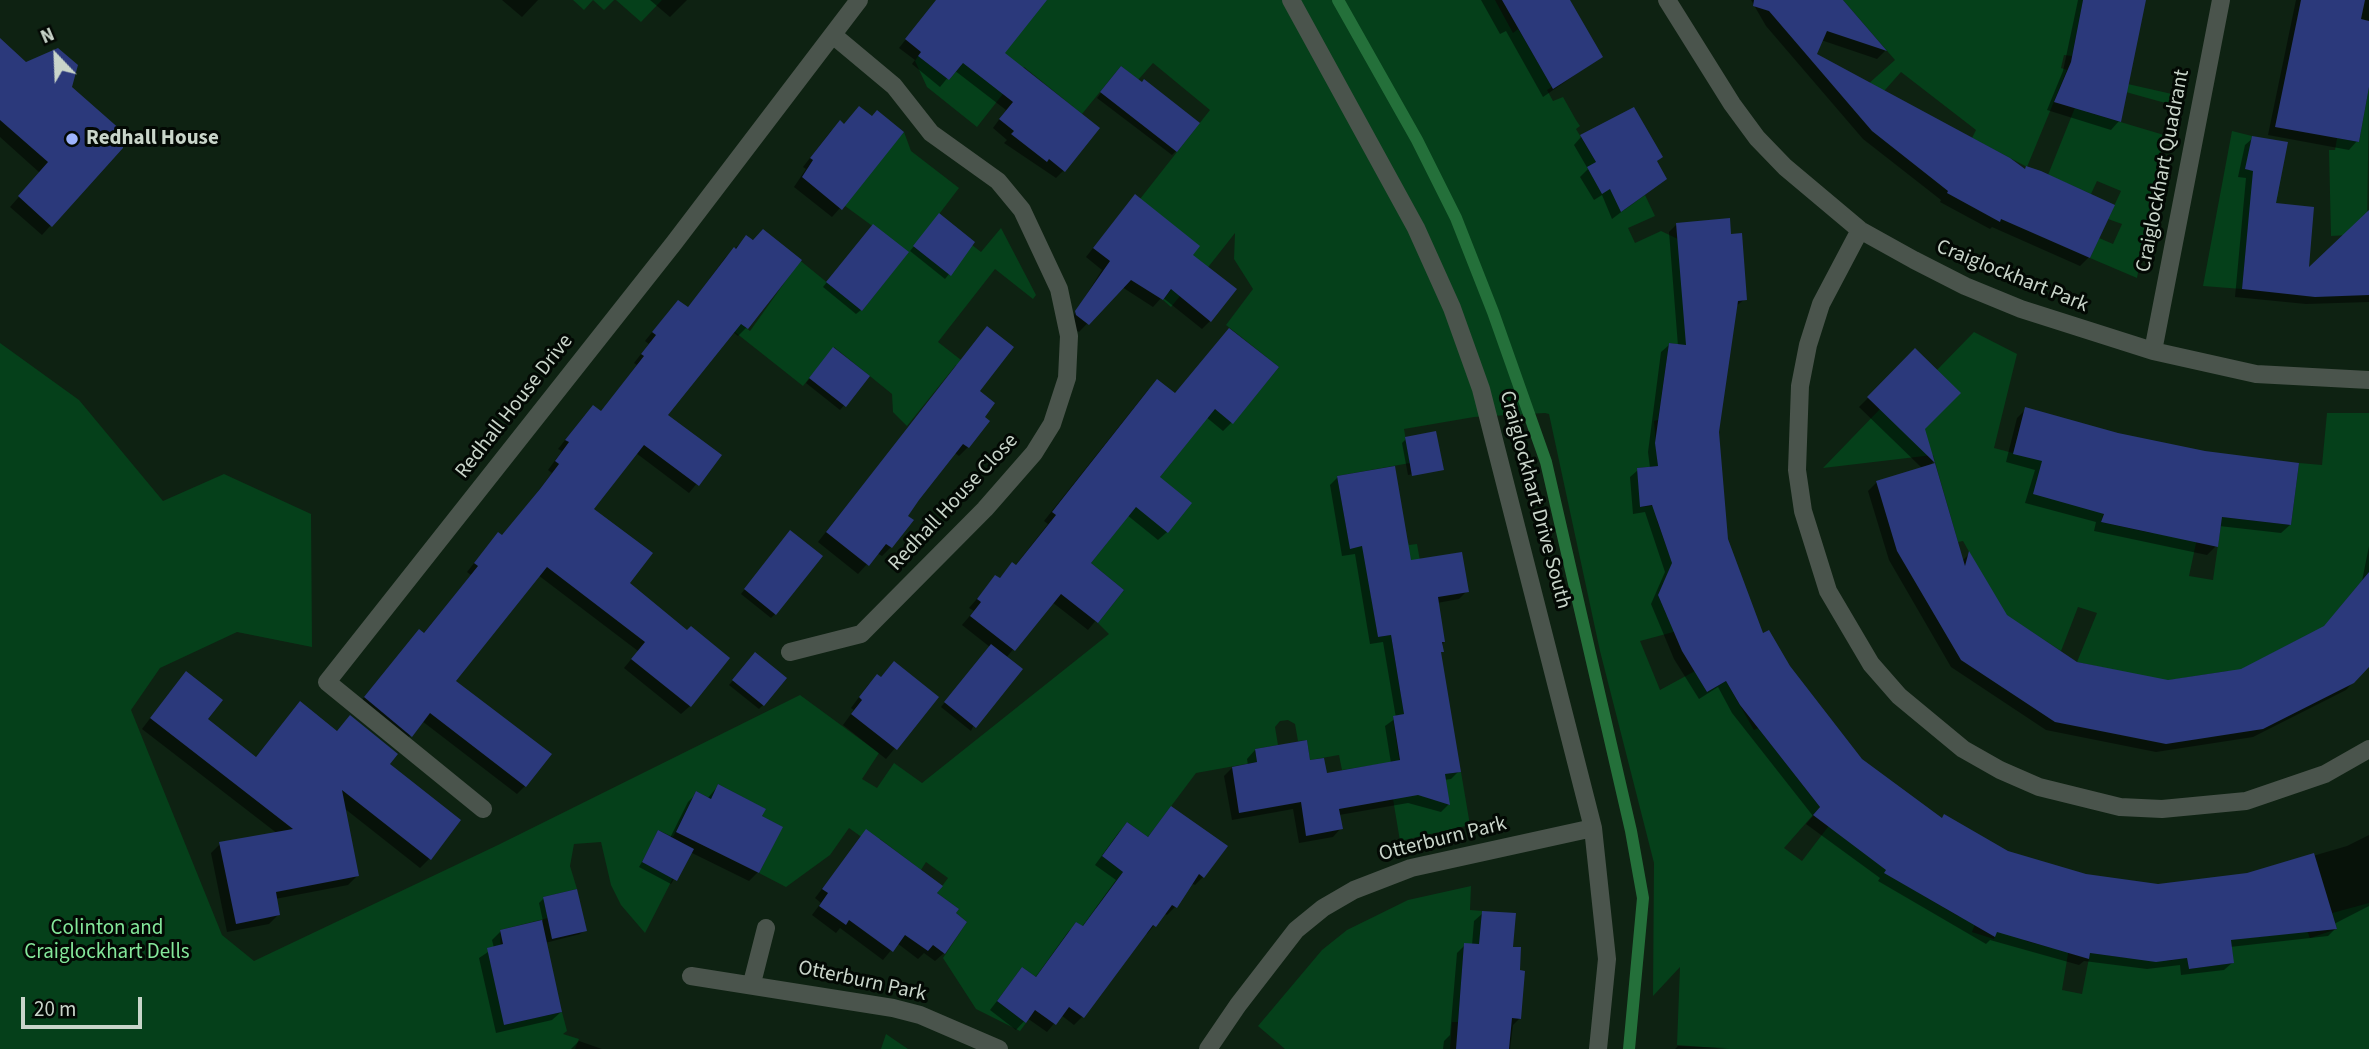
<!DOCTYPE html>
<style>
body{margin:0}
#map{position:relative;width:2369px;height:1049px;overflow:hidden;background:#0e2212;font-family:"Source Sans 3",sans-serif}
canvas{display:block}
.north{position:absolute;left:21px;top:21px;width:70px;height:70px;-webkit-text-stroke:5px #030904;paint-order:stroke;rotate:337deg;font-size:19px;font-weight:700;line-height:28px;text-align:center;color:#c9d5ca}
.north::after{content:'';display:block;margin:auto;width:24px;height:32px;background:#c9d5ca;clip-path:polygon(50% 0,100% 100%,50% 72%,0 100%)}
.scale{position:absolute;left:21px;top:997px;width:121px;height:32px;box-sizing:border-box;border:4px solid #c9d5ca;border-top:0;padding-left:9px;font-size:21px;line-height:24px;white-space:nowrap;color:#c9d5ca;-webkit-text-stroke:5px #030904;paint-order:stroke}
</style>
<div id="map">
<canvas width="2369" height="1049"></canvas>
<div class="north">N</div>
<div class="scale">20 m</div>
</div>
<script>
const ctx = document.querySelector('canvas').getContext('2d');
ctx.lineJoin = 'round';
function paint(path, color) { ctx.fillStyle = color; ctx.fill(path, 'evenodd'); }
const toPath = rows => new Path2D(rows.map(r => 'M' + r).join(''));
function stroke(path, color, width, dash) { ctx.strokeStyle = color; ctx.lineWidth = width; ctx.lineCap = dash ? 'butt' : 'round'; ctx.setLineDash(dash || []); ctx.stroke(path); }
function label(font, color, halo, rows, align = 'center') {
  ctx.font = font + ' "Source Sans 3",sans-serif'; ctx.lineWidth = 6; ctx.setLineDash([]); ctx.textBaseline = 'middle'; ctx.strokeStyle = halo; ctx.fillStyle = color; for (const [text, x, y, turn = 0] of rows) {
    ctx.save(); ctx.translate(x, y); ctx.rotate((+turn || 0) * Math.PI / 180); ctx.textAlign = isNaN(turn) ? turn : align; if (halo) ctx.strokeText(text, 0, 0); ctx.fillText(text, 0, 0); ctx.restore();
  }
}
const green = toPath([
 [573,0,614,0,604,10,593,0,584,10],
 [616,0,662,0,641,22],
 [1047,0,1495,0,1513,33,1518,29,1523,37,1552,87,1547,90,1553,101,1563,97,1576,120,1580,126,1576,129,1596,162,1603,193,1611,188,1624,210,1645,195,1655,216,1628,228,1635,243,1661,231,1678,239,1699,347,1669,343,1658,420,1654,421,1658,466,1637,468,1641,507,1661,505,1657,521,1678,578,1663,583,1658,595,1666,614,1696,626,1640,641,1660,690,1695,671,1707,692,1726,681,1754,730,1758,728,1820,807,1784,848,1802,861,1834,819,1892,861,1885,873,1958,916,1981,909,1972,932,1994,939,2002,915,2026,941,2052,948,2071,936,2062,990,2082,994,2090,953,2128,958,2130,944,2167,949,2167,961,2187,958,2189,969,2233,963,2231,940,2266,936,2304,922,2310,938,2337,929,2332,913,2369,903,2369,1049,1729,1049,1677,1045,1680,967,1653,996,1654,863,1600,651,1549,414,1545,413,1474,417,1404,429,1410,463,1337,476,1350,548,1407,539,1409,545,1417,544,1420,561,1370,589,1378,637,1391,635,1404,714,1393,717,1400,765,1423,796,1433,800,1438,800,1445,774,1461,772,1470,825,1400,841,1387,763,1342,770,1339,755,1310,760,1307,740,1298,741,1295,724,1288,720,1280,721,1275,727,1278,745,1255,749,1257,762,1196,773,1148,837,1127,822,1102,856,1123,872,1096,908,1108,945,1076,922,1036,977,1022,967,997,1001,1026,1023,1020,1031,976,1009,943,958,967,922,956,913,959,909,937,893,948,878,926,862,921,870,880,839,874,846,849,828,830,855,786,887,759,873,782,827,762,816,765,809,718,784,711,799,696,791,673,837,658,830,642,862,673,878,645,933,621,905,611,885,601,842,574,844,570,866,577,889,543,897,548,918,500,930,504,1025,562,1012,567,1031,563,1034,579,1039,575,1049,0,1049,0,343,79,400,163,501,224,474,311,514,312,647,237,632,160,668,131,710,222,935,254,961,498,845,800,695,879,753,862,779,877,788,894,763,922,783,1109,634,1098,623,1124,590,1091,563,1132,511,1136,507,1139,509,1160,477,1203,423,1197,395,1233,423,1279,367,1226,325,1253,289,1234,259,1235,233,1183,299,1180,296,1171,307,1163,300,1192,263,1140,199,1210,110,1153,63,1138,80,1121,66,1082,114,1024,67,977,127,927,87,915,61,918,56,949,80,996,22],
 [1843,0,2083,0,2072,56,2064,55,2061,68,2067,70,2027,167,1972,138,1976,130,1901,72,1861,117,1848,102,1895,60],
 [2088,75,2172,94,2169,104,2097,84,2087,112,2164,135,2137,278,2090,258,2099,238,2113,244,2122,224,2108,219,2121,191,2097,181,2091,194,2048,175],
 [2369,87,2367,234,2331,236,2329,150,2335,150,2337,138,2359,142],
 [2232,131,2252,136,2246,169,2281,176,2276,203,2280,230,2248,227,2242,289,2203,286],
 [904,132,911,151,959,188,914,247,949,274,972,245,981,252,1001,228,1036,295,1033,299,995,269,938,342,970,367,956,365,907,426,893,412,892,394,834,347,803,386,707,310,726,312,750,331,792,272,791,253,862,311,908,252,841,203],
 [1974,332,2017,354,1994,448,2013,453,2018,435,2109,494,2101,522,2151,533,2202,515,2189,576,2213,580,2222,517,2291,525,2299,463,2322,465,2327,413,2369,413,2369,572,2318,634,2315,631,2244,668,2255,705,2228,671,2164,681,2077,662,2097,613,2078,607,2061,651,2004,614,1963,541,1958,542,1933,455,1823,468,1880,409,1937,370],
 [1471,886,1470,910,1482,911,1479,944,1464,944,1458,1022,1452,1022,1450,1049,1285,1049,1258,1026,1322,950,1347,930,1408,900],
 [886,1034,908,1049,881,1049]
]);
const shadow = toPath([
 [502,0,538,0,522,17],
 [650,0,687,0,670,17],
 [945,0,1045,0,1003,53,1064,170,1056,178,1004,143,1007,140,993,128,1006,110,954,70,940,87,912,64,915,60,899,48,926,14],
 [1481,0,1568,0,1601,57,1543,97,1506,31,1500,34],
 [1751,0,1839,0,1885,51,1877,59,1821,40,1815,54,2089,257,2080,266,1992,227,1990,229,1940,202,1941,200,1863,139,1766,26],
 [2078,0,2144,0,2119,121,2111,130,2047,110,2063,71],
 [2296,0,2369,0,2369,62,2357,141,2349,150,2268,135],
 [0,49,70,87,51,225,42,235,10,207,40,173,0,137],
 [1117,72,1176,151,1172,155,1097,98],
 [831,131,840,208,832,217,794,187,806,169,803,167],
 [1581,137,1661,157,1656,162,1665,179,1612,219,1602,195,1594,200,1580,177,1588,169,1574,145],
 [2253,138,2274,205,2307,271,2369,213,2369,302,2306,304,2235,297,2246,178,2238,177,2245,145],
 [1127,205,1191,255,1210,321,1202,329,1162,297,1153,307,1122,287,1079,332,1068,324,1102,270,1086,257],
 [935,220,949,274,945,279,910,251],
 [1677,224,1729,236,1745,299,1735,307,1717,432,1726,539,1762,636,1861,760,1941,819,2007,853,2085,876,2158,886,2248,875,2347,846,2369,835,2369,906,2334,924,2335,929,2328,936,2230,947,2232,963,2224,970,2181,975,2180,965,2147,969,2084,961,2079,965,1990,940,1986,944,1878,881,1880,878,1806,824,1813,816,1732,713,1718,687,1699,699,1674,659,1651,604,1665,572,1645,512,1633,514,1630,477,1638,470,1650,468,1648,452,1661,352,1669,345,1678,346,1669,232],
 [869,230,861,310,856,314,823,287],
 [747,237,800,260,746,328,738,336,732,331,666,415,720,455,689,493,636,453,591,509,690,706,681,714,624,668,638,651,538,575,454,681,525,786,517,794,422,721,403,744,357,706,411,640,423,634,471,575,467,572,490,543,501,537,532,499,552,473,548,470,562,451,558,449,585,415,600,413,637,365,634,363,649,344,645,341,670,310,687,309,725,258],
 [987,328,978,391,982,417,968,447,959,456,955,453,906,516,891,547,882,556,877,553,858,574,818,542],
 [1229,330,1232,422,1223,431,1206,417,1157,478,1167,532,1158,540,1127,515,1088,564,1121,590,1088,630,1052,602,1006,658,971,731,941,707,990,647,962,625,974,611,969,608,996,577,999,579,1013,564,1015,566,1048,524,1044,521,1148,390,1174,395],
 [1915,351,1923,428,1933,462,1928,467,1962,561,1969,554,2005,616,2076,664,2168,682,2242,670,2323,629,2362,581,2369,546,2369,664,2346,690,2253,737,2156,752,2046,730,1951,667,1889,560,1868,491,1877,482,1923,469,1859,407],
 [829,354,868,377,840,410,806,383],
 [2026,409,2290,525,2281,533,2219,526,2216,546,2207,555,2094,531,2096,522,2025,503,2035,470,2006,462,2017,418],
 [1406,439,1442,469,1408,475,1402,443],
 [1338,477,1410,562,1467,591,1459,599,1437,603,1444,641,1440,654,1459,771,1451,779,1444,780,1449,804,1441,812,1408,803,1339,815,1341,828,1333,837,1299,843,1293,809,1232,820,1224,776,1232,768,1248,765,1247,759,1255,750,1309,762,1326,775,1391,763,1385,726,1396,718,1383,642,1370,644,1355,554,1342,556,1330,485],
 [786,537,775,614,771,618,741,594],
 [751,659,763,705,759,709,729,685],
 [894,663,937,697,886,759,843,725,854,710,851,708,868,685,877,676,880,678],
 [177,683,206,720,255,758,291,713,336,732,350,717,388,764,429,859,420,868,344,808,357,876,348,885,275,899,278,915,269,924,227,932,211,853,220,844,278,834,142,729],
 [718,786,759,817,780,828,758,872,749,881,690,852,671,884,639,867,659,832,670,838,688,802,697,793,707,799],
 [1171,808,1226,846,1203,877,1195,885,1191,883,1175,907,1167,915,1164,913,1147,934,1145,933,1082,1017,1074,1025,1061,1015,1047,1032,1027,1018,1016,1030,990,1010,1022,969,1035,978,1068,932,1076,924,1081,928,1116,880,1095,865,1119,832,1127,824,1147,838],
 [866,831,953,914,944,953,935,961,924,953,918,959,897,943,883,960,840,928,836,933,812,915,821,903,815,898],
 [543,899,585,930,580,934,545,943,561,1012,552,1020,496,1033,479,958,494,948,492,940,501,931,543,921,539,903],
 [1483,913,1511,949,1520,1018,1513,1025,1510,1049,1443,1049,1444,1041,1450,1035,1457,953,1465,945,1472,945,1474,921],
 [579,1041,602,1049,571,1049],
 [1678,1046,1727,1048,1675,1049]
]);
const stream = toPath([
 [1338,0,1417,140,1456,218,1493,312,1546,462,1631,831,1643,898,1629,1049]
]);
const building = toPath([
 [936,0,1047,0,1005,53,1100,128,1065,172,1049,159,1047,162,1011,134,1014,131,999,119,1013,102,963,63,949,80,918,56,921,52,905,39],
 [1502,0,1570,0,1603,57,1553,89],
 [1754,0,1843,0,1887,51,1827,31,1817,54,2010,158,2025,169,2026,166,2041,171,2115,205,2090,258,2001,219,2000,222,1947,193,1948,191,1872,131,1769,11,1753,6],
 [2083,0,2146,0,2121,122,2054,102,2071,62],
 [2301,0,2365,0,2361,19,2369,21,2369,87,2359,142,2275,127],
 [0,38,26,62,58,48,78,65,72,87,122,131,123,148,52,227,18,196,48,162,0,120],
 [1121,66,1142,82,1144,79,1200,123,1177,152,1100,92],
 [859,106,872,116,877,110,904,132,842,210,802,177,813,160,810,158,840,120,844,124],
 [1634,107,1663,157,1657,161,1667,179,1621,212,1610,189,1602,194,1587,167,1596,162,1580,135],
 [2252,136,2288,142,2276,203,2314,207,2309,267,2369,210,2369,295,2315,297,2242,289,2253,171,2245,169],
 [1135,194,1200,246,1193,255,1237,289,1211,322,1171,289,1163,300,1131,280,1089,325,1076,315,1075,311,1110,261,1093,248],
 [939,213,975,242,951,276,913,246],
 [1730,218,1731,234,1742,233,1747,300,1738,301,1719,432,1728,539,1763,633,1769,630,1790,666,1862,759,1942,818,1944,814,2008,851,2086,874,2158,884,2247,873,2314,853,2337,929,2231,940,2234,963,2189,969,2187,958,2156,962,2090,953,2089,959,1997,932,1995,937,1884,873,1886,870,1813,815,1820,807,1740,705,1726,681,1707,692,1682,651,1658,595,1672,563,1652,505,1640,507,1637,468,1658,466,1655,443,1669,343,1686,345,1676,223],
 [873,224,909,252,862,311,826,282],
 [763,229,802,260,748,329,741,324,668,415,722,455,699,486,644,445,594,509,653,553,630,583,687,630,691,626,730,658,691,707,631,659,645,642,547,567,456,681,552,754,526,787,430,713,412,737,364,697,419,629,424,633,478,566,474,563,498,532,502,535,540,489,559,464,555,461,569,442,565,440,593,405,601,411,644,356,641,354,656,335,652,332,678,300,688,307,734,247,736,249,746,235,753,240],
 [987,326,1014,347,980,391,995,403,985,417,990,421,969,448,963,444,919,500,908,516,914,520,892,548,886,544,869,566,826,532],
 [1229,328,1279,367,1233,424,1215,409,1160,477,1192,503,1168,533,1136,507,1091,563,1124,590,1098,623,1061,594,1015,651,970,616,981,602,977,599,995,575,1000,578,1012,562,1016,565,1056,515,1052,512,1157,379,1175,393],
 [833,347,870,376,846,407,809,378],
 [1915,348,1961,393,1925,429,1935,463,1867,397],
 [2025,407,2118,433,2205,451,2299,463,2291,525,2222,517,2218,547,2101,522,2104,514,2033,494,2042,461,2013,454],
 [1436,431,1444,470,1412,476,1405,437],
 [1935,463,1965,566,1969,551,2007,615,2077,662,2168,680,2241,669,2324,626,2369,572,2369,667,2354,683,2263,729,2166,744,2055,722,1961,660,1897,551,1876,481],
 [1395,466,1411,560,1462,552,1469,592,1438,597,1445,642,1442,642,1444,652,1441,652,1461,772,1445,774,1450,805,1418,795,1339,809,1343,829,1306,836,1301,802,1239,813,1232,767,1257,762,1255,749,1307,740,1310,760,1324,758,1327,773,1400,760,1393,716,1404,714,1391,635,1378,637,1362,546,1350,549,1337,476],
 [790,530,823,556,776,615,744,589],
 [991,644,1023,669,976,728,944,702],
 [755,652,787,678,764,706,732,680],
 [894,661,939,697,897,750,851,714,862,700,859,697,877,674,881,677],
 [186,671,223,700,208,719,256,757,300,701,337,731,350,715,398,754,390,764,461,820,431,860,342,790,359,876,276,892,280,915,236,924,219,842,293,829,150,718],
 [718,784,766,809,762,816,783,827,759,873,676,832,696,791,711,799],
 [1171,806,1228,846,1204,878,1199,874,1177,908,1172,905,1156,927,1153,925,1084,1018,1069,1007,1056,1025,1035,1010,1026,1023,997,1001,1022,967,1036,977,1076,922,1083,926,1123,872,1102,856,1127,822,1148,837],
 [866,829,943,886,937,893,959,909,956,913,967,922,945,954,933,945,928,951,905,935,893,952,849,920,846,925,819,906,828,893,822,889],
 [658,830,694,849,677,881,642,862],
 [577,889,587,931,552,939,543,897],
 [1482,911,1516,913,1513,947,1521,947,1520,970,1525,971,1521,1019,1512,1018,1509,1049,1456,1049,1464,943,1479,944],
 [542,920,562,1012,504,1025,487,948,503,944,500,930]
]);
const minor = toPath([
 [1291,0,1416,228,1452,308,1481,389,1593,828,1607,959,1598,1049],
 [1667,0,1732,104,1757,138,1785,167,1860,230,1914,260,1965,286,2021,309,2153,351,2256,374,2369,380],
 [1860,230,1821,304,1808,345,1800,386,1797,470,1803,511,1828,591,1871,664,1899,696,1963,749,2000,770,2039,787,2120,807,2162,809,2246,801,2325,774,2369,749],
 [2153,351,2221,0],
 [790,652,861,634,985,509,1034,453,1052,424,1067,378,1069,336,1059,289,1022,210,998,181,931,133,894,86,833,35],
 [483,809,327,682,674,243,859,0],
 [691,976,893,1008,920,1015,999,1049],
 [752,983,766,928],
 [1208,1049,1238,1005,1296,930,1323,908,1354,890,1411,868,1593,828]
]);
const markers = [
 [72,139,7,"#9eb4fd"]
];
const poiNames = [
 ["Redhall House",86,139]
];
const streetNames = [
 ["Craiglockhart Quadrant",2164,171,-79],
 ["Craiglockhart Park",2012,277,22],
 ["Redhall House Drive",515,407,-52],
 ["Craiglockhart Drive South",1534,500,75],
 ["Redhall House Close",954,503,-47],
 ["Otterburn Park",1443,840,-14],
 ["Otterburn Park",862,982,12]
];
const parkNames = [
 ["Colinton and",107,929],
 ["Craiglockhart Dells",107,953]
];
paint(green, '#05401a');
paint(shadow, '#0007');
stroke(stream, '#24703a', 12);
paint(building, '#2b397b');
stroke(minor, '#4a544c', 18);
for (const [x, y, r, color] of markers) { const dot = new Path2D(); dot.arc(x, y, r, 0, 2 * Math.PI); ctx.fillStyle = color; ctx.fill(dot); stroke(dot, '#030904', 2.5); }
label('bold 21px', '#c9d5ca', '#030904', poiNames, 'left');
label('21px', '#c9d5ca', '#030904', streetNames);
label('21px', '#84e79a', '#030904', parkNames);
</script>
